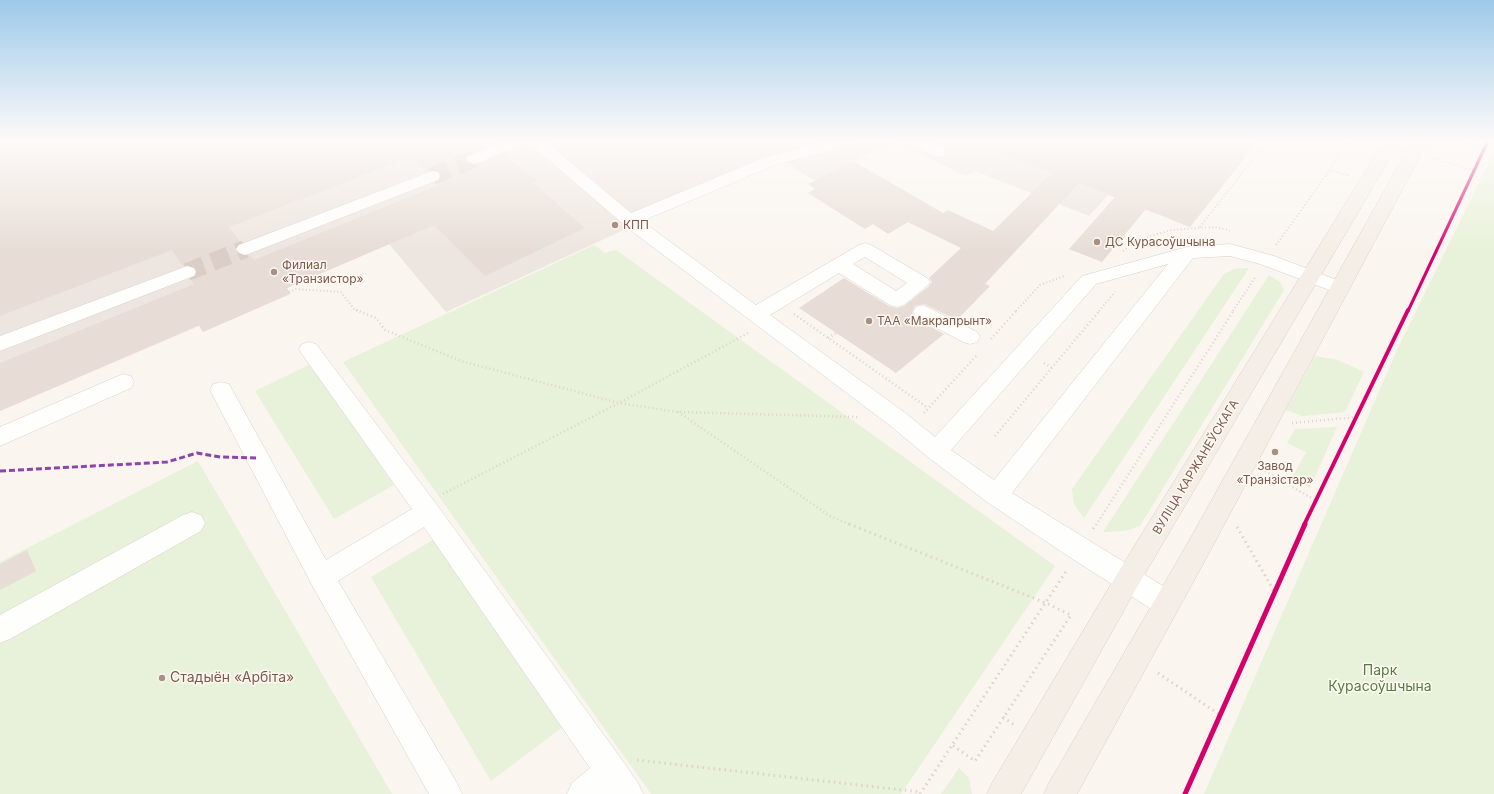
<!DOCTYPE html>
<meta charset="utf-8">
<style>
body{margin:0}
canvas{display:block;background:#faf5ef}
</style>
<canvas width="1494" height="794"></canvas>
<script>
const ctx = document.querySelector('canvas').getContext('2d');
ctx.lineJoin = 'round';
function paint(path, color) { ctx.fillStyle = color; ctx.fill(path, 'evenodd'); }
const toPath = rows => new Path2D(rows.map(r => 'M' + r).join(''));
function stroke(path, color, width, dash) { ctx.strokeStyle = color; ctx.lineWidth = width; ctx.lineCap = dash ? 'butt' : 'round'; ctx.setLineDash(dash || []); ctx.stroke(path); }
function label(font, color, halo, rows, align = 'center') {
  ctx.font = font + ' Inter,sans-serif'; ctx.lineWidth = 3; ctx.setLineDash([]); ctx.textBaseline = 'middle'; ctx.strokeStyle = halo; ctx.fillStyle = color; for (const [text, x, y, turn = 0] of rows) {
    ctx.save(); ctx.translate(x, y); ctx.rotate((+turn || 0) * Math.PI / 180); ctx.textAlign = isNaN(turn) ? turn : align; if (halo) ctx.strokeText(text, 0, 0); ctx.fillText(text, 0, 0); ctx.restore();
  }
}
const industrial = toPath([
 [0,141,893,141,815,181,784,161,779,161,656,215,446,312,389,244,287,288,290,294,203,332,199,326,0,411],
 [894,141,1258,141,1190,227,1108,195,1089,216,975,171,965,176]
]);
const green = toPath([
 [1494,152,1494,794,1204,794,1397,350],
 [594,245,605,253,616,250,1055,566,901,794,651,794,343,362],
 [1249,268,1084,518,1074,504,1072,489,1224,274,1234,269],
 [1269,275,1280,282,1284,290,1140,526,1125,531,1103,532],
 [1315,356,1338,360,1364,372,1345,412,1302,416,1286,410],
 [311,364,394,485,334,519,255,391],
 [1337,427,1310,488,1292,478,1306,452,1287,443,1295,429],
 [198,461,392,794,0,794,0,562],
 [436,538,564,726,491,781,371,577],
 [959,768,969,778,972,794,941,794]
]);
const building = toPath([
 [0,141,488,141,492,145,467,155,465,158,467,163,474,165,503,154,537,181,533,183,585,228,485,276,434,225,287,288,290,294,203,332,199,325,0,411,0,363,194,284,191,279,195,277,197,273,194,267,187,265,183,266,172,250,0,316],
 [411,157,427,171,432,170,439,171,441,177,438,182,441,184,254,260,250,255,245,256,239,254,235,250,241,243,229,227],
 [975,141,1258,141,1190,227,1146,209,1102,262,1069,249,1115,197,1079,183,985,284,990,286,957,320,924,304,915,306,912,313,915,318,944,334,896,373,799,308,844,278,889,306,897,308,904,306,928,287,932,282,929,278,961,248,908,222,888,234,873,224,865,229,808,193,815,189,808,184,853,161,943,213,948,210,993,231,1052,173,974,143],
 [27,550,36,571,0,590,0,564]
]);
const minorTunnel = toPath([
 [432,176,474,159],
 [187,272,245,249]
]);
const pathFar2 = toPath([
 [1468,141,1482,153],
 [1432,158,1475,171],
 [1330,170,1347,175,1348,173],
 [1200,227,1267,141],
 [1124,236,1135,241,1171,230,1215,227,1232,231],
 [1276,245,1330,170,1347,141],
 [1123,251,1135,241],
 [289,292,296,289,341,292,354,309,359,311],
 [1016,311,1040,285,1064,276],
 [1099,311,1115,292],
 [1233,311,1256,276]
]);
const pathFar1 = toPath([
 [356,310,376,318,385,330,461,361,619,403,678,412,858,417],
 [794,314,928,408],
 [828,338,836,333],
 [991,339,1017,310],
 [1044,363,1052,368],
 [678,412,830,516,851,525],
 [924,413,977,355],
 [1292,423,1357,417],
 [995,436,1100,310],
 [1265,471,1315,500],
 [443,494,619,403,748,333],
 [1096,525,1234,310]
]);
const path = toPath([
 [849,524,1046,603,1071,615,975,761,952,745],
 [1237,527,1274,591],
 [1093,529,1096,524],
 [1158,673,1220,715],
 [1003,717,1014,725],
 [637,760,921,792],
 [920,794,1067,570]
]);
const minor = toPath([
 [506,141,545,141,631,213,763,158,826,141,850,141,848,144,829,151,775,165,642,221,756,305,859,245,865,243,871,245,927,278,930,282,927,286,904,305,897,307,890,305,839,273,770,315,904,412,935,437,1082,276,1187,247,1230,244,1274,256,1347,284,1350,288,1347,292,1340,294,1260,264,1230,256,1193,258,1012,493,1176,594,1180,603,1176,612,1166,615,1156,612,1071,558,987,502,928,457,888,424,629,229,528,142,480,162,474,164,468,162,466,159,468,156,506,141],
 [865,257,907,283,896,291,853,264,865,257],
 [1168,264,994,480,951,450,1096,284,1168,264],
 [909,141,930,141,944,149,946,152,944,155,938,157,932,155,911,144,909,141],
 [432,171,438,172,440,176,438,180,251,253,245,255,239,253,236,249,239,245,432,171],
 [187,266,194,268,196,272,194,276,0,351,0,336,187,266],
 [923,305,977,332,980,337,977,342,970,344,963,342,916,317,913,312,916,307,923,305],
 [309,342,316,344,437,505,622,760,638,783,643,794,567,794,572,783,590,768,424,527,338,581,457,783,462,794,429,794,312,585,210,390,213,384,221,382,229,384,326,560,412,509,302,354,299,349,302,344,309,342],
 [123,374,131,376,134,382,131,388,0,446,0,427,123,374],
 [192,512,201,515,205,523,201,531,10,639,0,643,0,615,183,515,192,512]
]);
const major = toPath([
 [1384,141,1400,141,1137,587,1021,794,987,794,992,783,1119,571,1384,141],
 [1412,141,1428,141,1208,555,1077,794,1044,794,1049,783,1190,539,1412,141]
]);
const quiet = toPath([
 [0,471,167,462,197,453,220,457,258,458]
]);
const cyclewayFar2 = toPath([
 [1408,311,1488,141]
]);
const cyclewayFar1 = toPath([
 [1304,525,1408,310]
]);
const cycleway = toPath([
 [1185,794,1305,524]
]);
const markers = [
 [615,225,4,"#a89084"],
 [1097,242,4,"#a89084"],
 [274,272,4,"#a89084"],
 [869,321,4,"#a89084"],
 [1275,452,4,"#a89084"],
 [162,678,4,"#a89084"]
];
const poiNames = [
 ["КПП",623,225],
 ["ДС Курасоўшчына",1105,242],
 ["Филиал",282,265],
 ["«Транзистор»",282,279],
 ["ТАА «Макрапрынт»",877,321],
 ["Завод",1275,466,"center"],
 ["«Транзістар»",1275,480,"center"]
];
const streetNames = [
 ["ВУЛІЦА КАРЖАНЕЎСКАГА",1196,467,-59]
];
const nearParknames = [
 ["Парк",1380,671],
 ["Курасоўшчына",1380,687]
];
const nearPoinames = [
 ["Стадыён «Арбіта»",170,678]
];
paint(industrial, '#ede5df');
paint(green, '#e8f1d9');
paint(building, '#e7ddd6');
stroke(minorTunnel, '#dacec6', 18, [18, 9]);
stroke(minor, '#d9d0cc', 1);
stroke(major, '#dbd0cb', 1);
stroke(pathFar2, '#ddd3cf', 2, [1, 2.5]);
stroke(pathFar1, '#ddd3cf', 2.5, [1, 3]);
stroke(path, '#ddd3cf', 3, [1.5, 4]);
paint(minor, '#fefefd');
paint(major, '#f4eee6');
stroke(quiet, '#8e44ad', 3, [6, 3]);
stroke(cyclewayFar2, '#d6006c', 3);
stroke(cyclewayFar1, '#d6006c', 4);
stroke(cycleway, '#d6006c', 5);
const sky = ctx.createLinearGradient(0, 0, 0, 252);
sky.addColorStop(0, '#9ecaea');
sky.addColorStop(0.56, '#fdfaf8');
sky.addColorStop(1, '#fdfaf800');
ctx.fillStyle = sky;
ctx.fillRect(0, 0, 1494, 252);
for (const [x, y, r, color] of markers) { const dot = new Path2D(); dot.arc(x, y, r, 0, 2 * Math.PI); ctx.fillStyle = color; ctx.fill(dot); stroke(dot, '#fff9f3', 1.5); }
label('12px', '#7c594b', '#fff9f3', poiNames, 'left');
label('12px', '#7c594b', '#fff9f3', streetNames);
label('14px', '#557c3f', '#fff9f3', nearParknames);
label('14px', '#7c594b', '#fff9f3', nearPoinames, 'left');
</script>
